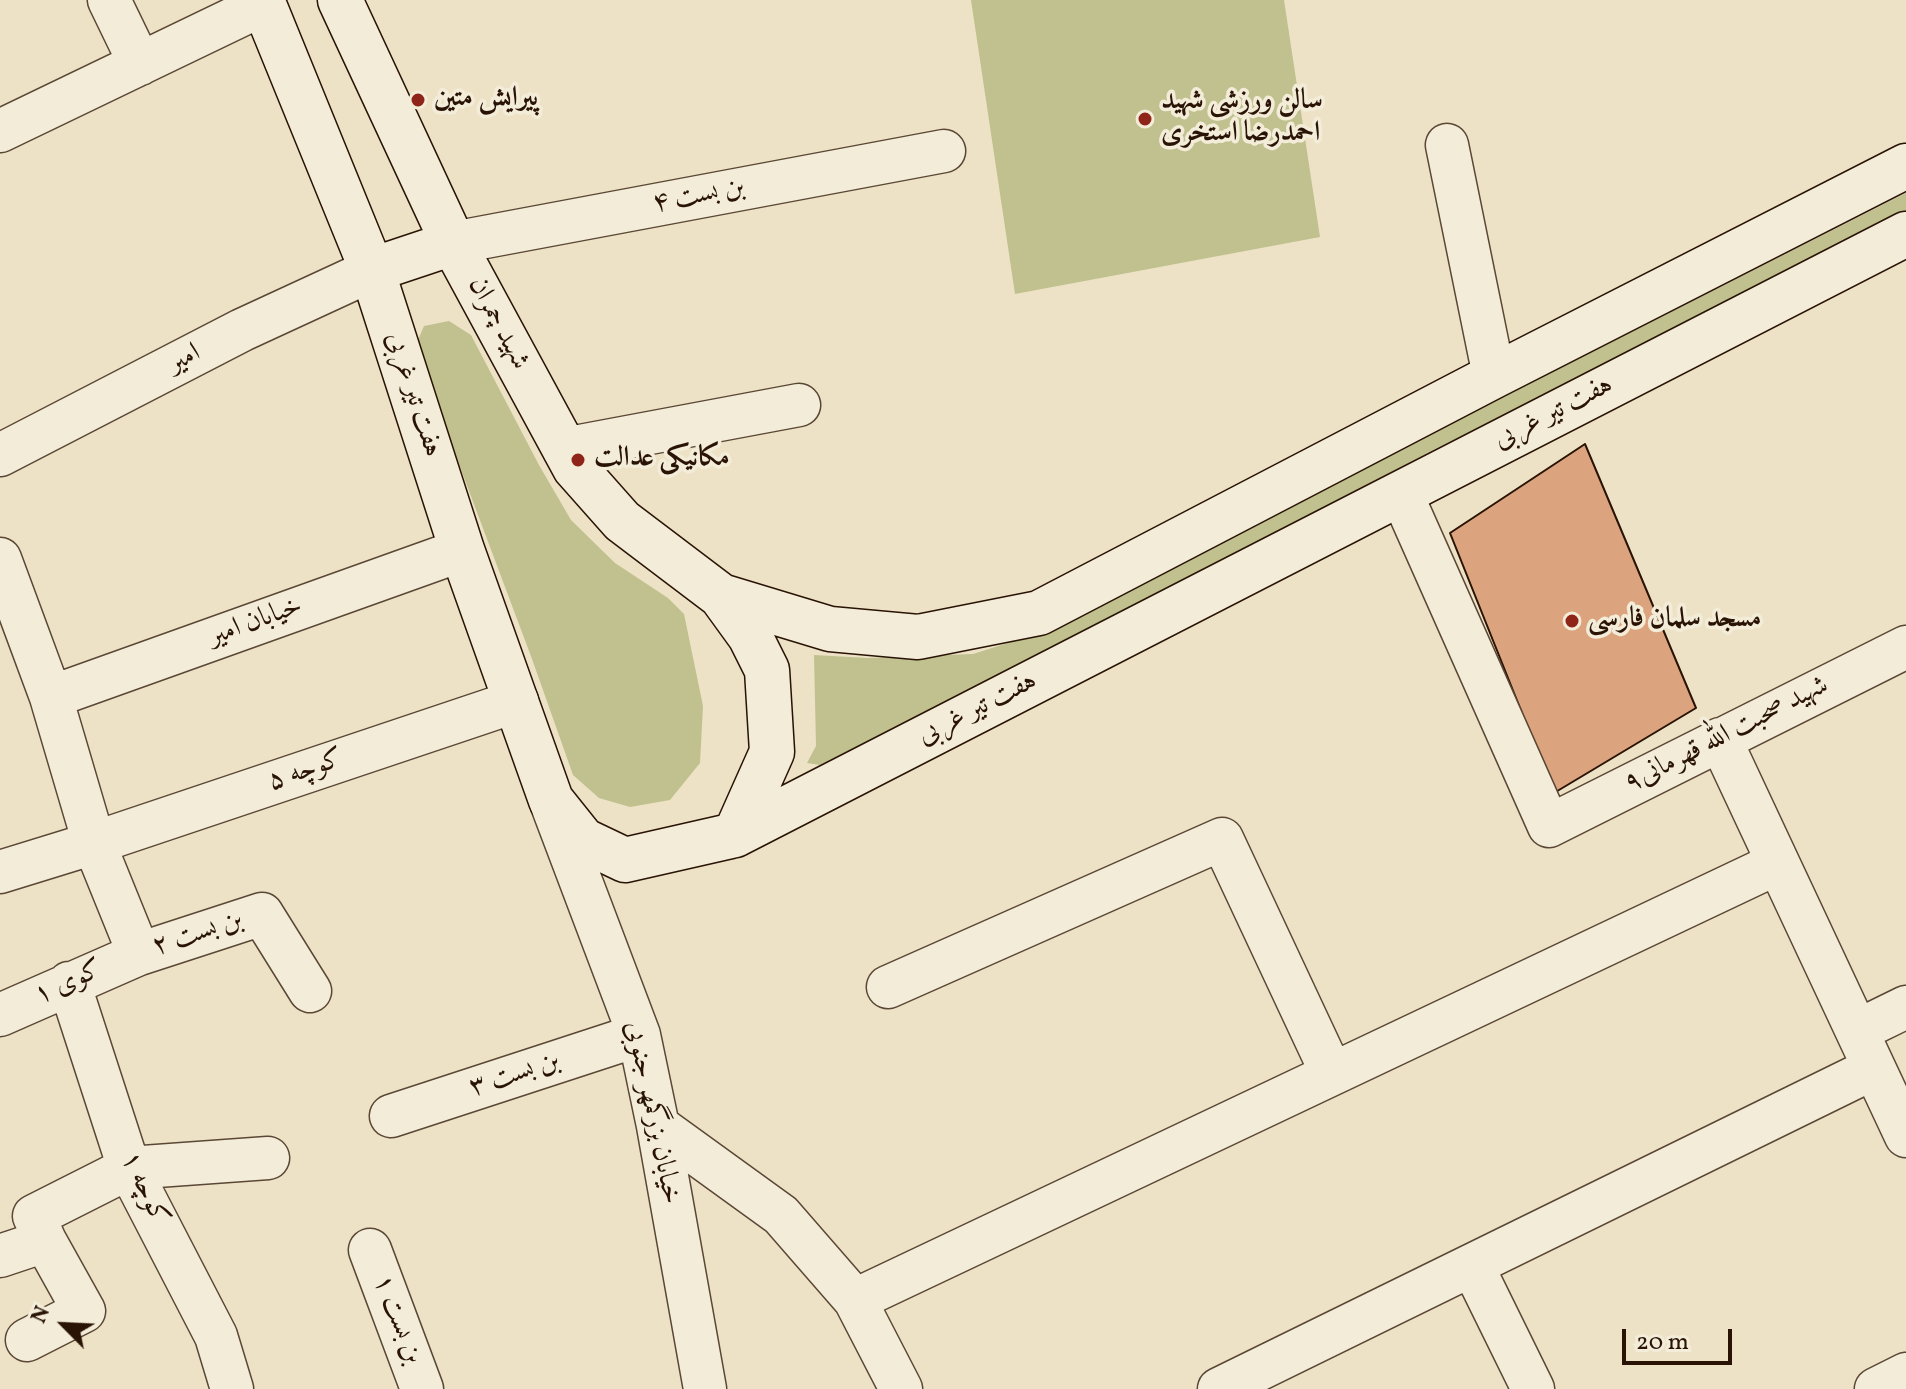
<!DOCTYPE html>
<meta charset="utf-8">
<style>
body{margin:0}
#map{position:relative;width:1906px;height:1389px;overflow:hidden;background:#ede2c5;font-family:Vollkorn,serif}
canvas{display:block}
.north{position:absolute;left:24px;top:1285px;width:80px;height:80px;-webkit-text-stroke:6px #f3ecd9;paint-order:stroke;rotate:294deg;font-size:22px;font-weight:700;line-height:32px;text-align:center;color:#291305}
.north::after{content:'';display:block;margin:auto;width:28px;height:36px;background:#291305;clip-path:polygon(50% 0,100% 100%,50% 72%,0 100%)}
.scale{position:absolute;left:1622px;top:1329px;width:110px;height:36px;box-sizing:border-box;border:4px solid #291305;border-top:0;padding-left:10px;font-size:24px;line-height:28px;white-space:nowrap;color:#291305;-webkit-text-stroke:6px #f3ecd9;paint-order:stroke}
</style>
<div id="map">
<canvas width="1906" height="1389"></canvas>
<div class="north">N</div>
<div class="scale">20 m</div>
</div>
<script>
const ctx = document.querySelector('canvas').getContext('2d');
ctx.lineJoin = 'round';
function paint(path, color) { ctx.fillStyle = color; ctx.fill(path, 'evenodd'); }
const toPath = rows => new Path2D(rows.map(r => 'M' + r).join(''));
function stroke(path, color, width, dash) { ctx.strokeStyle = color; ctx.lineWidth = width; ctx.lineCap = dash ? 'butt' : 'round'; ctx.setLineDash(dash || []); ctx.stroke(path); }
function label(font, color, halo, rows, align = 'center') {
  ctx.font = font + ' Vollkorn,Amiri,serif'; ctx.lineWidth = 7; ctx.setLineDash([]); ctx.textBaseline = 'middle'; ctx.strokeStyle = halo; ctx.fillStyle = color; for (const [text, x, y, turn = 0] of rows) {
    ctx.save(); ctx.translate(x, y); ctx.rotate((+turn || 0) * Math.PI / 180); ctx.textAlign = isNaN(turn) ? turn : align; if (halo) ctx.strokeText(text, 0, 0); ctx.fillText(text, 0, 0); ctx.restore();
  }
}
const green = toPath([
 [971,0,1284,0,1320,237,1015,294],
 [1906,193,1906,215,1429,452,1176,587,820,765,807,763,816,746,814,655,868,658,973,654,1033,635],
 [449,321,471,335,539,465,571,520,615,563,668,598,684,614,703,706,700,763,670,800,630,807,599,798,573,775,532,659,415,347,424,326]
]);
const building = toPath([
 [1585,444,1696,708,1554,793,1450,533,1585,444]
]);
const street = toPath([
 [109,0,140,64],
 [0,131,264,4],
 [1447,145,1494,376],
 [453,243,944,151],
 [564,449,799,405],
 [0,455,242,330,372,270],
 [1401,493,1549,826,1906,647],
 [0,559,51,697,94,843,139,954],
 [51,697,462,550],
 [1720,739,1906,1136],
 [552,805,639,1035,658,1126,705,1389],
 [0,872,94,843,517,701],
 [69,983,129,1168,216,1336,232,1389],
 [888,987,1222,839,1332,1074],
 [0,1015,139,954,262,914,310,991],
 [1857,1031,1906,1007],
 [391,1116,639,1035],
 [658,1126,781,1215,855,1300,901,1389],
 [370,1250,422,1389],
 [0,1256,45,1241,34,1216,129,1168,268,1158],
 [1472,1265,1533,1389],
 [855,1300,1778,863],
 [27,1340,84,1311,45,1241],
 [1219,1389,1874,1068],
 [1876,1389,1906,1374]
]);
const secondary = toPath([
 [262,0,372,270,462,550,551,800,583,840,625,860,735,835,1906,234],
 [340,0,453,243,575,468,622,521,721,596,750,636,767,670,772,752,735,835],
 [372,270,453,243],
 [721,596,830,629,918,637,1039,613,1494,376,1906,166]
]);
const markers = [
 [418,100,8,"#8f2418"],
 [1145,119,8,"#8f2418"],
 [578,460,8,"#8f2418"],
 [1572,621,8,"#8f2418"]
];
const poiNames = [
 ["پیرایش متین",434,100],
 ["سالن ورزشی شهید",1161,103],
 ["احمدرضا استخری",1161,135],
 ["مکانیکی عدالت",594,460],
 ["مسجد سلمان فارسی",1588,621]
];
const streetNames = [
 ["بن بست ۴",699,197,-11],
 ["شهید چمران",497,324,62],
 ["امیر",185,360,-27],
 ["هفت تیر غربی",412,395,72],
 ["هفت تیر غربی",1554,414,-27],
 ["خیابان امیر",256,623,-20],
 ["هفت تیر غربی",978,710,-27],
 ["شهید صحبت الله قهرمانی۹",1727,736,-27],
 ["کوچه ۵",306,772,-19],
 ["بن بست ۲",198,935,-18],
 ["کوی ۱",69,984,-24],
 ["بن بست ۳",515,1076,-18],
 ["خیابان بزرگمهر جنوبی",651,1113,78],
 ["کوچه ۱",143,1189,65],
 ["بن بست ۱",396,1320,69]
];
paint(green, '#c0c18f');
paint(building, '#dca47e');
stroke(building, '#291305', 2);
stroke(street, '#5a4735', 45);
stroke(secondary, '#291305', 47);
stroke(street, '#f3ecd9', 42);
stroke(secondary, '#f3ecd9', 44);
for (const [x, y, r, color] of markers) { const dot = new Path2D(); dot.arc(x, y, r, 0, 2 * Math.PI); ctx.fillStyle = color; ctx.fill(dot); stroke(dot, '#f3ecd9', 3); }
label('bold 28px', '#291305', '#f3ecd9', poiNames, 'left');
label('28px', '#291305', '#f3ecd9', streetNames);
</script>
